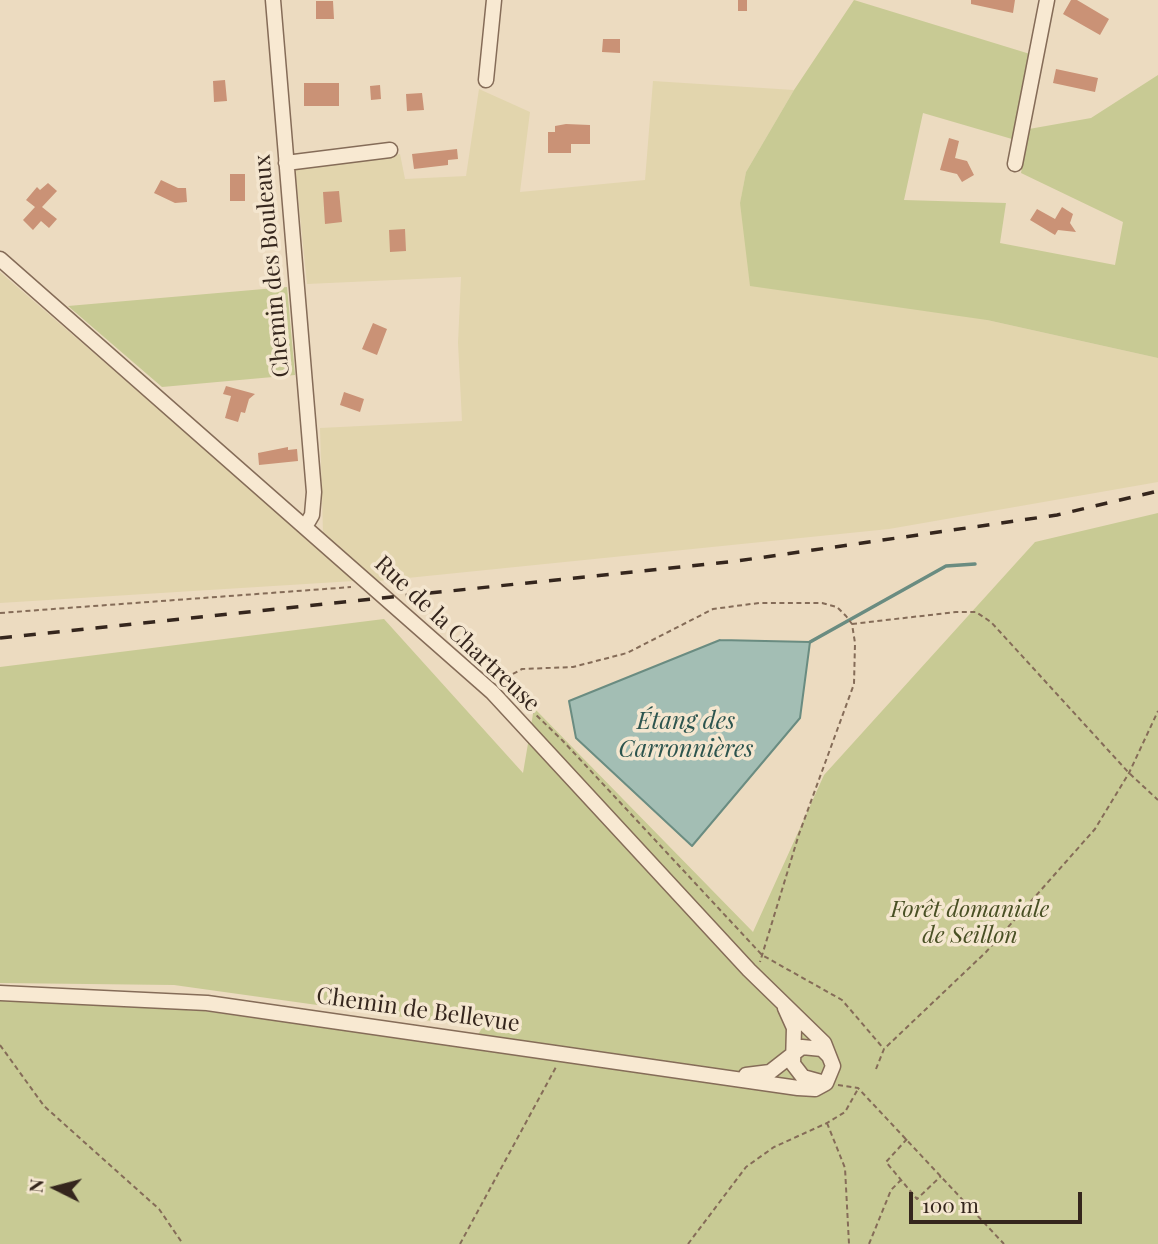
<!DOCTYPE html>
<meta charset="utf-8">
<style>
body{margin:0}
#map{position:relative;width:1158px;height:1244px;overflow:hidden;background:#ecdbc0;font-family:"Playfair Display",serif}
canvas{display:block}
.north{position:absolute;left:21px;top:1153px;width:70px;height:70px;-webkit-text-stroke:5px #f4e6cf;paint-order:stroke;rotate:276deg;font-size:19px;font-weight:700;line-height:28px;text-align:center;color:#35261d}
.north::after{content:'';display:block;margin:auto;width:24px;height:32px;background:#35261d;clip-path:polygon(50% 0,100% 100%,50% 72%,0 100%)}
.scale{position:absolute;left:909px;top:1192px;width:173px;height:32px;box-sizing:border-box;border:4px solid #35261d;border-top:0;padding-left:9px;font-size:21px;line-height:24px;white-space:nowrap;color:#35261d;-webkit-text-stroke:5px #f4e6cf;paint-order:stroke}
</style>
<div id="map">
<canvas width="1158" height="1244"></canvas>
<div class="north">N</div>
<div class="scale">100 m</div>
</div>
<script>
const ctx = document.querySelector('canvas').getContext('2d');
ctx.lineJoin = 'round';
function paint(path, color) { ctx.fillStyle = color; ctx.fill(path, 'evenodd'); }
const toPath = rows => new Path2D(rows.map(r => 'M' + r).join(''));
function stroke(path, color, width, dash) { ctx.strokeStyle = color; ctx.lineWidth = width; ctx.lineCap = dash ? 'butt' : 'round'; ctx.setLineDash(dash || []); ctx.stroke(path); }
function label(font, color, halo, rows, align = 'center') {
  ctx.font = font + ' "Playfair Display",serif'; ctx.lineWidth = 7; ctx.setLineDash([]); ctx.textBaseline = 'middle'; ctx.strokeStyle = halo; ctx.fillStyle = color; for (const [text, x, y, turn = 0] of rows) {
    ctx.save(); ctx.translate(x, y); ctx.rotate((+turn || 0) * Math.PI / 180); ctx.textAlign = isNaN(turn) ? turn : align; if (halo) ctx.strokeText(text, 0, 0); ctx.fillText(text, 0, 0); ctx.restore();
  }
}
const farmland = toPath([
 [653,81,794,90,746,172,740,204,987,320,1158,358,1158,482,889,529,378,581,323,533,320,428,462,421,458,343,461,277,307,284,295,168,400,154,405,179,466,176,479,89,530,112,520,192,645,180],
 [0,272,324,552,354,581,0,603]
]);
const green = toPath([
 [854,0,1030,54,1012,139,923,113,904,200,1006,203,1000,243,1115,265,1123,222,1021,173,1029,129,1091,118,1158,75,1158,358,987,320,750,286,740,203,746,172,794,90],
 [287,287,295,375,162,387,68,306],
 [1158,513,1158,1244,0,1244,0,1000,204,1011,470,1048,482,1028,174,985,0,983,0,667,384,619,523,773,534,708,753,932,824,775,1035,542]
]);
const water = toPath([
 [720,640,810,642,800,718,692,846,576,738,569,701,720,640]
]);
const stream = toPath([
 [810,642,946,566,975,564]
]);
const building = toPath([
 [738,0,747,0,747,11,738,11],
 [971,0,1015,0,1013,13,971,4],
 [1071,0,1077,0,1109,19,1100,35,1063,14],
 [316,1,333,1,334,19,316,19],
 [603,39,620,39,620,53,602,52],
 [1056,69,1098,78,1095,92,1053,83],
 [225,80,227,101,214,102,213,81],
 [304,83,339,83,339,106,304,106],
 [380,85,381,99,371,100,370,86],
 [422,93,424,110,407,111,406,94],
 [566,124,590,125,590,144,571,144,571,153,548,153,548,132,555,132,555,126],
 [949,138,959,141,955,158,967,161,974,175,962,182,957,174,940,170],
 [457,149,458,159,448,160,448,165,414,169,412,154],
 [230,174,245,174,245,201,230,201],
 [161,180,178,188,186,188,187,202,175,203,154,193],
 [48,183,57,191,42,207,57,219,49,228,41,221,33,230,23,220,35,207,26,200,37,187,40,190],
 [339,191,342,222,325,224,323,192],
 [1062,207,1073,214,1070,223,1076,232,1058,230,1055,235,1030,220,1037,209,1055,219],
 [405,229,406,251,390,252,389,230],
 [373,323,387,329,377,355,362,349],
 [226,386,255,394,249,399,245,413,241,412,238,422,225,418,231,396,223,394],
 [344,392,364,399,360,412,340,405],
 [288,447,288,450,297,449,298,461,259,465,258,453]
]);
const path = toPath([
 [0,613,351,587],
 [852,624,956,612,976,612,991,622,1129,773,1158,800],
 [500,680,562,740,762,955,842,1000,884,1049],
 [498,682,522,669,573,667,627,653,713,609,759,603,822,603,837,607,846,616,852,624,855,643,854,684,799,834,760,962],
 [0,1045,44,1106,159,1209,183,1244],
 [876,1069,884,1049,986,952,1095,829,1129,773,1158,711],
 [838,1085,858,1088,1004,1244],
 [827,1123,845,1168,849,1244],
 [907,1139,886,1162,917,1199,941,1176],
 [460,1244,556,1067],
 [688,1244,746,1167,774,1147,827,1123,845,1112,858,1089],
 [869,1244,891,1190,901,1180]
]);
const minor = toPath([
 [273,0,314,492,312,515,305,527],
 [486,80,494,0],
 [286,163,390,150],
 [1015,164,1047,0],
 [0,259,492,692,749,970,824,1043,833,1066,826,1083],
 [0,993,207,1003,798,1088,815,1089,826,1083],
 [785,1008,794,1028,793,1064,803,1077,821,1082],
 [746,1075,770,1072,802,1047,822,1049,829,1056]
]);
const rail = toPath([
 [0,638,737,561,1057,515,1158,491]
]);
const streetNames = [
 ["Chemin des Bouleaux",272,266,-95],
 ["Rue de la Chartreuse",457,634,43],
 ["Chemin de Bellevue",418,1010,8]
];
const parkNames = [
 ["Forêt domaniale",970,910],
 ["de Seillon",970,936]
];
const waterNames = [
 ["Étang des",686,722],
 ["Carronnières",686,750]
];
paint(farmland, '#e2d5ad');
paint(green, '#c8ca94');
paint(water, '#a3beb4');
stroke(water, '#6a8c81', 2);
stroke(stream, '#6a8c81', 3.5);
paint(building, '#ca9276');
stroke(minor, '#856c58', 17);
stroke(path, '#856c58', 2, [5, 3.5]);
stroke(minor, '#f8e9d2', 14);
stroke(rail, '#35261d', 3.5, [12, 12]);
label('23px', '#35261d', '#f4e6cf', streetNames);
label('italic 23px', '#495024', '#f4e6cf', parkNames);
label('italic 24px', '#2c544e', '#f4e6cf', waterNames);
</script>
